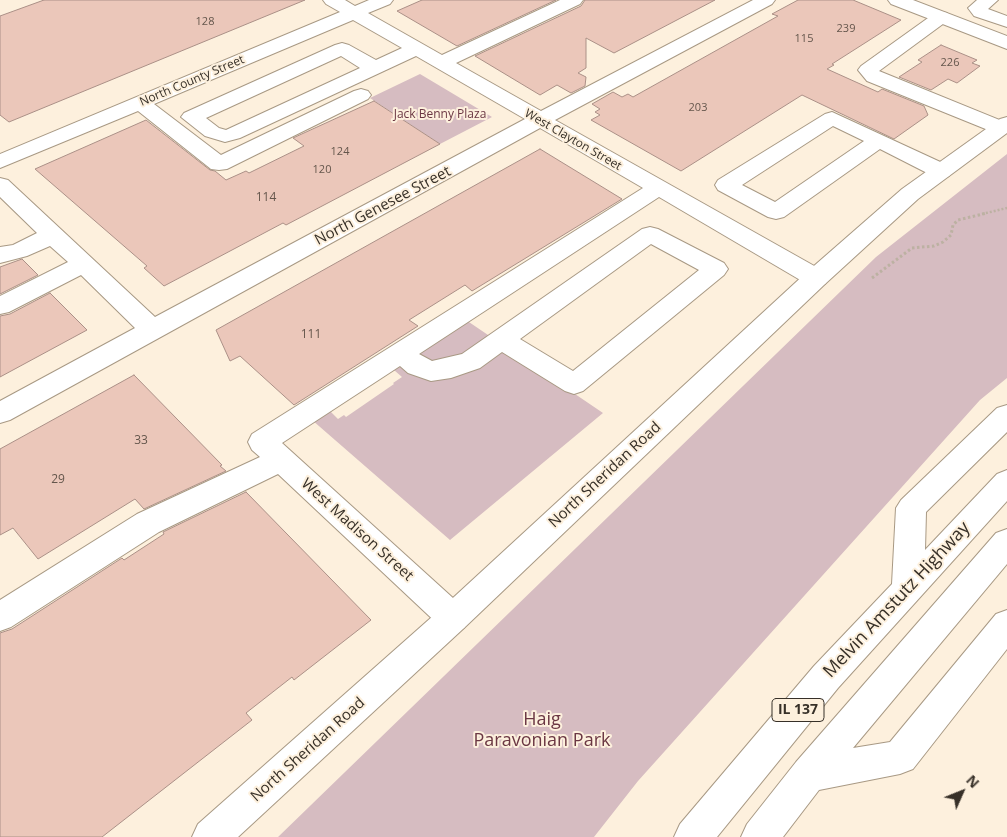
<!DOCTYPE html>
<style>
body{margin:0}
#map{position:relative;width:1007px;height:837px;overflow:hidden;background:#fdf0dd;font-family:"Open Sans",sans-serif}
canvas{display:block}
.north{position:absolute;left:937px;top:767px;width:50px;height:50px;-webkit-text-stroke:4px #fdf0dd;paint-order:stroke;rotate:46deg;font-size:14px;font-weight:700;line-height:20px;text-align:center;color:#373028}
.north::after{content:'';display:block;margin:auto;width:18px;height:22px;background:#373028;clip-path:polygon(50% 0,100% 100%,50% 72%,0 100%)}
</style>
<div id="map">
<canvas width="1007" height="837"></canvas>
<div class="north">N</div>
</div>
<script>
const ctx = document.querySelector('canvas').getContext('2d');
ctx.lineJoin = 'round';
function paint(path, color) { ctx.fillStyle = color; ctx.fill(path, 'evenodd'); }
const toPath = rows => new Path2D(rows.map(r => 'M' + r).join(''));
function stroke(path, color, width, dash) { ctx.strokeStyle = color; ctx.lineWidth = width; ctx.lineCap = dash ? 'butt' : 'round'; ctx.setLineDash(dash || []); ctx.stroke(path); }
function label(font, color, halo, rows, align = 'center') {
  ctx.font = font + ' "Open Sans",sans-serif'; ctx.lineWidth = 4; ctx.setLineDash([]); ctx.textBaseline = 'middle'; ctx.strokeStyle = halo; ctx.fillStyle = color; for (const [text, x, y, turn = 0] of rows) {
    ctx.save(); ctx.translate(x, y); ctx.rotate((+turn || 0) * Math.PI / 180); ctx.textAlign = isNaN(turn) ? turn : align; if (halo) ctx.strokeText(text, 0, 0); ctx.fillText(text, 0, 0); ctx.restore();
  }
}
const green = toPath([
 [420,74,492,117,440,144,370,98],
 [1007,154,1007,378,980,400,638,781,594,837,278,837,876,257],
 [463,318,603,413,450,540,312,420,328,409,338,419,344,415,346,417,394,384,393,383,402,377,387,364]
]);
const building = toPath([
 [44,0,305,0,9,122,0,115,0,16,44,0],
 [422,0,556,0,457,46,397,11,422,0],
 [585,0,715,0,614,53,586,38,586,68,578,73,586,77,585,86,571,93,557,85,540,95,475,56,581,6,585,0],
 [798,0,853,0,901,20,832,64,834,65,827,69,878,92,882,89,924,106,928,115,894,139,802,95,681,171,591,120,600,115,595,112,600,109,592,104,613,92,622,97,628,94,633,97,778,16,772,14,798,0],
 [941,45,977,60,972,63,980,66,957,83,948,79,931,90,899,77,922,62,918,60,941,45],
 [374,101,440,144,286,225,283,223,164,286,144,268,147,266,35,169,146,120,210,170,215,171,226,180,246,171,249,173,304,146,293,138,374,101],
 [540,149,622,199,472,291,465,285,409,320,418,326,294,405,240,356,230,361,216,330,540,149],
 [22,259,38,275,0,294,0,267,22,259],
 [50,293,87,330,0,377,0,316,10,314,50,293],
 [134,375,222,465,220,466,226,471,144,509,135,499,38,559,13,528,0,535,0,449,134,375],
 [246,492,371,620,294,680,292,677,246,713,252,720,102,837,0,837,0,633,12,629,122,558,124,560,164,534,163,532,246,492]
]);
const pathFar1 = toPath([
 [982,214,1007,208]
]);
const path = toPath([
 [872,278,912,248,934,246,943,242,951,235,953,225,958,220,987,213]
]);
const minor = toPath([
 [323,0,345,0,355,6,369,0,393,0,390,4,368,13,442,55,560,0,583,0,580,4,456,63,541,111,753,0,775,0,772,4,555,120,825,272,828,278,825,284,816,286,807,284,659,197,419,354,432,361,462,354,642,229,650,227,658,229,724,263,728,269,724,275,583,391,574,394,565,391,502,352,480,368,451,378,431,381,408,373,400,366,282,443,464,608,469,618,464,628,453,632,442,628,278,474,159,532,11,627,0,631,0,600,137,514,260,457,252,450,248,442,252,434,643,188,540,128,10,420,0,423,0,401,135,328,81,275,9,312,0,314,0,296,68,262,50,246,27,256,0,263,0,247,13,245,37,233,0,197,0,178,8,180,155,317,525,119,416,56,240,138,225,142,205,136,181,117,184,113,335,45,342,43,349,45,376,60,402,48,353,20,154,104,221,155,354,91,361,89,368,91,371,95,368,99,227,169,219,170,211,169,138,111,0,168,0,154,340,12,326,4,323,0],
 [341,56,360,68,226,130,219,128,206,118,341,56],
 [651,244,699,270,573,371,520,339,651,244],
 [977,0,998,0,988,9,1007,16,1007,27,974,16,968,8,977,0],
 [941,12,947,13,950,17,947,21,879,71,1007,123,1007,132,1000,134,993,132,867,81,858,70,861,66,935,13,941,12],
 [832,112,949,166,952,171,949,176,941,178,933,176,880,149,784,217,776,219,768,217,718,190,715,185,718,180,825,114,832,112],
 [833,126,864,141,775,202,742,185,833,126]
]);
const major = toPath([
 [888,0,913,0,1007,36,1007,49,891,4,888,0],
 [1007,117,1007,133,918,199,825,284,464,628,238,837,192,837,198,824,442,608,807,272,902,189,1000,119,1007,117]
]);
const highway = toPath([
 [1007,405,1007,432,926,512,925,550,997,474,1007,470,1007,501,838,688,717,837,674,837,680,824,814,666,892,584,896,508,901,500,997,408,1007,405],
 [1007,529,1007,564,853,748,890,742,996,614,1007,610,1007,649,913,769,900,774,819,790,783,837,741,837,747,824,796,762,996,533,1007,529]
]);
const farNumbernames = [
 ["128",205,22],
 ["239",846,29],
 ["115",804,39],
 ["226",950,63],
 ["203",698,108],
 ["124",340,152],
 ["120",322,170]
];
const farStreetnames = [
 ["North County Street",192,81,-23],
 ["West Clayton Street",573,140,30]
];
const farParknames = [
 ["Jack Benny Plaza",440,115]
];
const numberNames = [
 ["114",266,198],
 ["111",311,335],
 ["33",141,441],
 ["29",58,480]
];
const shields = [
 [798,710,52]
];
const shieldNames = [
 ["IL 137",798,710]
];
const streetNames = [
 ["North Genesee Street",383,206,-28],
 ["North Sheridan Road",605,475,-43],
 ["West Madison Street",357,530,42],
 ["North Sheridan Road",308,750,-42]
];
const nearStreetnames = [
 ["Melvin Amstutz Highway",897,600,-47]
];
const nearParknames = [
 ["Haig",542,720],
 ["Paravonian Park",542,741]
];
paint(green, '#d6bcc1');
paint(building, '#ebc7ba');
stroke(building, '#ab9087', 1);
stroke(minor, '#a89984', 2);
stroke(major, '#a89984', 2);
stroke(highway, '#a89984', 2);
stroke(pathFar1, '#bcb1a2', 2.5, [2, 2]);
stroke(path, '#bcb1a2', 3, [2.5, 2.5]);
paint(minor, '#fff');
paint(major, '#fff');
paint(highway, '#fff');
label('11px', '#64564c', null, farNumbernames);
label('12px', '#373028', '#fdf0dd', farStreetnames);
label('12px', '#6b3743', '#fdf0dd', farParknames);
label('12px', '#64564c', null, numberNames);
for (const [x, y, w] of shields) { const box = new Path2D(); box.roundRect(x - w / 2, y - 11.5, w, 23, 4); ctx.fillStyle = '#fdf0dd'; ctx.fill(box); stroke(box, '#373028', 1); }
label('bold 14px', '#373028', null, shieldNames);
label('15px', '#373028', '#fdf0dd', streetNames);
label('18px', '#373028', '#fdf0dd', nearStreetnames);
label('18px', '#6b3743', '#fdf0dd', nearParknames);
</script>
